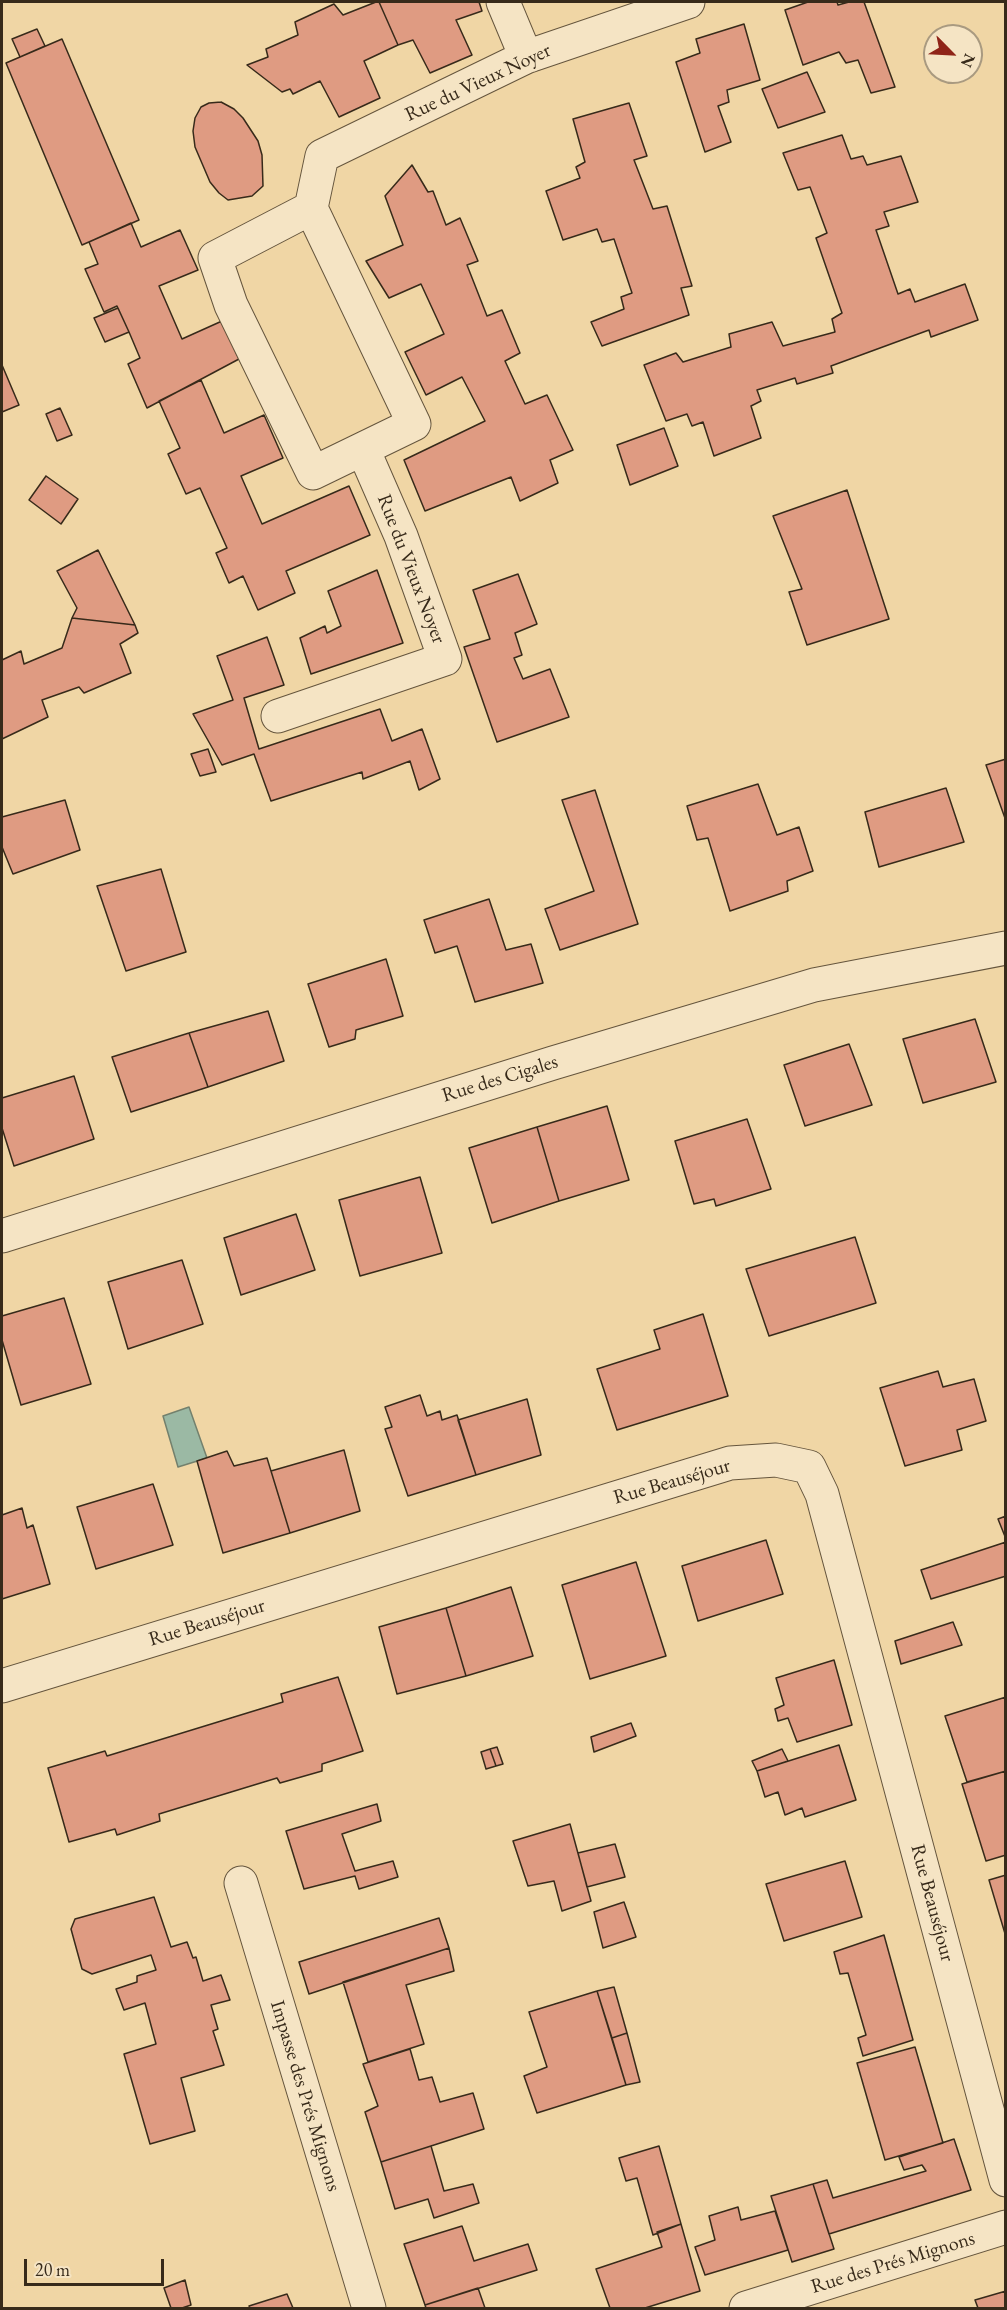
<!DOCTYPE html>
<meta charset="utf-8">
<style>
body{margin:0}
#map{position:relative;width:1007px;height:2310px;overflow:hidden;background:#f0d6a5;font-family:"EB Garamond",serif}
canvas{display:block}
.frame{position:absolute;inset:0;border:3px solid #372a1a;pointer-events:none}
.north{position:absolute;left:923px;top:24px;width:60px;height:60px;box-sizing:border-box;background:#f5e4c4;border:2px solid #a99a80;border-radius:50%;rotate:114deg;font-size:16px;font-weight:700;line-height:24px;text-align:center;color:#372a1a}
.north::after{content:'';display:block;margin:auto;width:21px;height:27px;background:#8f2418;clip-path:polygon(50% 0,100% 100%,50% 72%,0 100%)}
.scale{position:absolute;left:24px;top:2259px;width:140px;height:27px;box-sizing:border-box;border:3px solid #372a1a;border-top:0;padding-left:8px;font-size:18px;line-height:21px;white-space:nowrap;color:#372a1a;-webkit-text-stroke:4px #f5e4c4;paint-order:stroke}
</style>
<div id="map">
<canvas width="1007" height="2310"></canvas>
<div class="frame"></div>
<div class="north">N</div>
<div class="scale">20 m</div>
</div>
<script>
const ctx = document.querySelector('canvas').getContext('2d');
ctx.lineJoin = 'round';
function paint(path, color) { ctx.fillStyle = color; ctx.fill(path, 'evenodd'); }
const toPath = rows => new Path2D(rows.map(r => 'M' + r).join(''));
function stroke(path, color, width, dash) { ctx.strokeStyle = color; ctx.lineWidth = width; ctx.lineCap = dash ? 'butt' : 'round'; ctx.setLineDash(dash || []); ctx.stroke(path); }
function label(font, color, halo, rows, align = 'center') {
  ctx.font = font + ' "EB Garamond",serif'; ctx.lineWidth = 4.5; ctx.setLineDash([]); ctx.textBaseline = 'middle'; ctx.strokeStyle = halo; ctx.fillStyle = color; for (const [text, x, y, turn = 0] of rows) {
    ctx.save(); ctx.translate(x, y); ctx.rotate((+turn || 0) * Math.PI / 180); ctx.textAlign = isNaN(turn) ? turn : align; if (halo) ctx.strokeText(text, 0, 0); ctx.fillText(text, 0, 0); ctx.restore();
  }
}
const water = toPath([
 [189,1407,207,1458,178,1467,163,1416,189,1407]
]);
const building = toPath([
 [376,2,379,2,398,45,364,61,380,98,339,117,320,81,293,94,290,89,282,92,247,65,268,57,266,49,298,35,295,22,334,4,343,15,376,2],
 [379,2,479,2,482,11,456,20,472,55,430,73,413,40,398,45,379,2],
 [808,2,837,2,838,5,849,2,864,2,895,87,871,93,858,60,846,63,839,52,803,65,785,10,808,2],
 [744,24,760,80,727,90,729,102,718,106,731,142,705,152,676,62,700,53,696,39,744,24],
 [37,29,45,46,20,57,12,39,37,29],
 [62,39,139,220,82,245,6,63,62,39],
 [807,72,825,112,778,128,762,89,807,72],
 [221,102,234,109,243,118,258,141,262,155,263,186,252,196,228,200,219,193,210,182,195,147,193,131,195,118,201,107,209,103,221,102],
 [629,103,647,156,634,160,653,209,667,206,692,286,681,288,689,315,602,346,591,322,624,309,621,297,632,293,614,239,602,242,597,229,563,240,546,191,580,178,576,167,585,162,573,119,629,103],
 [842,135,851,159,863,156,867,165,901,156,918,202,884,212,889,226,876,230,898,294,910,289,915,302,965,284,978,320,931,337,929,330,831,366,833,373,797,384,795,378,757,390,761,401,751,406,761,438,714,456,703,422,692,426,687,414,666,421,644,365,676,353,683,362,731,347,729,334,772,322,783,346,835,332,832,319,842,313,816,238,827,233,810,187,798,190,783,153,842,135],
 [412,165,428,192,433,191,446,225,460,218,478,261,467,265,487,316,502,310,520,353,505,361,525,404,547,395,573,450,550,460,558,483,520,501,511,477,425,511,404,460,485,421,462,377,426,395,405,352,444,334,421,284,389,298,366,261,403,245,385,196,412,165],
 [131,223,141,247,180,230,198,270,159,286,182,339,222,321,239,359,147,408,128,364,140,358,129,332,117,306,104,312,85,269,98,264,89,242,131,223],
 [118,308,129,332,105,342,94,318,118,308],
 [2,365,19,405,2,412,2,365],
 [201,380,224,433,264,415,283,458,241,476,262,524,349,486,370,535,286,571,295,593,258,610,243,576,229,583,216,553,227,548,200,488,186,494,168,454,180,448,159,401,201,380],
 [60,408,72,435,57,441,46,414,60,408],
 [664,428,678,466,630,485,617,445,664,428],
 [46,476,78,499,61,524,29,500,46,476],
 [847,490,889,619,807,645,789,592,802,589,773,516,847,490],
 [98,550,135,625,72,618,77,608,57,571,98,550],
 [377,570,403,643,311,674,300,638,325,626,327,633,341,626,328,591,377,570],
 [518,574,537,624,515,633,522,655,514,658,523,679,550,669,569,717,497,742,464,647,490,639,473,590,518,574],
 [72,618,135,625,138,633,120,644,131,673,84,693,79,687,42,700,48,717,2,739,2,660,21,651,24,664,62,648,72,618],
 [267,637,284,685,244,698,259,749,380,709,392,741,422,729,440,779,419,790,410,761,363,779,362,772,271,801,254,754,222,765,193,714,233,700,217,656,267,637],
 [208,749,216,772,200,776,191,754,208,749],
 [1006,759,1006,821,986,765,1006,759],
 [758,784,777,835,799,827,813,871,787,881,788,891,730,911,708,838,697,840,687,806,758,784],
 [946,788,964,842,879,867,865,812,946,788],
 [595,790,638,924,560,950,545,909,594,891,562,800,595,790],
 [65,800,80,850,13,874,2,847,2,817,65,800],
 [161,869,186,952,126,971,97,886,161,869],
 [489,899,506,950,531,944,543,983,475,1002,457,946,435,953,424,920,489,899],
 [386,959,403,1016,356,1030,355,1039,329,1047,308,984,386,959],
 [268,1011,284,1061,208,1087,189,1033,268,1011],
 [975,1019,996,1082,923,1103,903,1039,975,1019],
 [189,1033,208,1087,131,1112,112,1057,189,1033],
 [849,1044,872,1105,805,1126,784,1065,849,1044],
 [74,1076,94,1139,14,1166,2,1128,2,1098,74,1076],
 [607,1106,629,1180,559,1201,537,1127,607,1106],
 [747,1119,771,1189,716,1206,714,1199,694,1204,675,1141,747,1119],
 [537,1127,559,1201,492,1223,469,1148,537,1127],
 [420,1177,442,1253,360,1276,339,1200,420,1177],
 [296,1214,315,1270,241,1295,224,1238,296,1214],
 [855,1237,876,1303,769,1336,746,1269,855,1237],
 [182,1260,203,1324,128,1349,108,1282,182,1260],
 [64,1298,91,1384,21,1405,2,1340,2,1316,64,1298],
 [703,1314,728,1396,617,1430,597,1369,660,1349,654,1330,703,1314],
 [938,1371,943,1387,974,1379,986,1421,957,1430,962,1450,905,1466,880,1388,938,1371],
 [420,1395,427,1416,440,1411,442,1420,457,1415,476,1475,408,1496,385,1429,392,1427,385,1407,420,1395],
 [527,1399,541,1455,476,1475,458,1420,527,1399],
 [344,1450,360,1511,290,1533,271,1471,344,1450],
 [227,1451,234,1466,267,1458,290,1533,223,1553,197,1461,227,1451],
 [153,1484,173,1545,96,1569,77,1507,153,1484],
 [22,1508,27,1528,33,1525,50,1584,2,1599,2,1515,22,1508],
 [1006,1516,1006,1539,998,1519,1006,1516],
 [766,1540,783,1594,698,1621,682,1566,766,1540],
 [1006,1542,1006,1576,931,1599,921,1570,1006,1542],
 [636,1562,666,1656,590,1679,562,1585,636,1562],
 [511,1587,533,1656,466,1676,446,1608,511,1587],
 [446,1608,466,1676,397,1694,379,1627,446,1608],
 [953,1622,962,1645,901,1664,895,1641,953,1622],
 [834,1660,852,1725,797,1742,788,1718,778,1721,775,1709,784,1705,776,1678,834,1660],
 [338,1677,363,1751,322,1764,322,1771,280,1783,277,1778,159,1814,160,1821,117,1835,115,1829,69,1842,48,1768,105,1751,107,1756,283,1702,281,1694,338,1677],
 [1006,1697,1006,1771,967,1782,945,1716,1006,1697],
 [631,1723,636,1736,594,1752,591,1737,631,1723],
 [839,1745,856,1800,805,1817,802,1808,785,1815,778,1792,765,1797,757,1771,839,1745],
 [497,1747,503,1764,496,1766,490,1749,497,1747],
 [490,1749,496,1766,486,1769,481,1752,490,1749],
 [782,1749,788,1761,757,1771,752,1761,782,1749],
 [1006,1771,1006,1855,986,1861,962,1784,1006,1771],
 [377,1804,381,1821,342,1834,355,1871,393,1861,398,1877,359,1889,355,1876,304,1889,286,1831,377,1804],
 [570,1824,591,1901,562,1911,554,1881,528,1886,513,1841,570,1824],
 [615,1844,625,1877,587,1887,578,1853,615,1844],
 [845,1861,862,1917,784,1941,766,1884,845,1861],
 [1006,1875,1006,1937,989,1880,1006,1875],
 [154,1897,171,1947,187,1942,193,1958,196,1957,203,1981,221,1975,230,2000,211,2005,218,2029,213,2031,224,2065,181,2078,195,2131,150,2144,124,2054,156,2044,145,2003,124,2010,116,1989,137,1982,137,1976,156,1970,151,1955,92,1974,82,1969,71,1929,75,1919,154,1897],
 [624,1902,636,1937,603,1948,594,1912,624,1902],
 [439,1918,449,1948,309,1994,299,1962,439,1918],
 [884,1935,913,2040,863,2056,858,2038,866,2035,848,1973,840,1974,834,1952,884,1935],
 [449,1948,454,1971,406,1985,424,2044,368,2062,343,1982,449,1948],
 [614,1987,627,2033,612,2038,597,1991,614,1987],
 [597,1991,626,2085,537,2113,524,2076,547,2067,529,2012,597,1991],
 [627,2033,640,2082,626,2085,612,2038,627,2033],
 [915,2047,943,2143,885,2160,857,2063,915,2047],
 [410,2049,419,2080,432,2077,440,2102,473,2093,484,2129,381,2162,365,2112,378,2106,363,2064,410,2049],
 [954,2139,971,2190,829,2234,813,2184,827,2180,833,2198,926,2171,922,2165,904,2170,899,2157,954,2139],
 [431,2146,444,2191,473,2184,479,2203,434,2218,428,2199,395,2209,381,2162,431,2146],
 [659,2146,681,2224,653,2235,637,2178,626,2181,619,2158,659,2146],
 [813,2184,834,2249,792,2262,771,2196,813,2184],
 [738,2207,741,2220,775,2211,788,2250,705,2275,695,2247,715,2240,709,2216,738,2207],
 [681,2224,700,2291,645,2308,610,2308,596,2269,662,2247,657,2232,681,2224],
 [462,2226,474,2261,528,2244,537,2270,425,2305,404,2244,462,2226],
 [185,2280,191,2305,182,2308,171,2308,164,2288,185,2280],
 [478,2288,485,2308,426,2308,425,2305,478,2288],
 [1006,2291,1006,2308,978,2308,975,2300,1006,2291],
 [287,2294,293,2308,250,2308,249,2306,287,2294]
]);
const minor = toPath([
 [503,2,526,57],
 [311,208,215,258,231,305,313,473,414,424,311,208,322,156,526,57,688,2],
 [278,716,445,659,401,536,363,449],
 [2,1236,553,1063,814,985,1006,948],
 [2,1686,730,1463,776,1460,809,1467,822,1494,1006,2180],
 [241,1883,369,2308],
 [746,2308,1006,2227]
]);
const streetNames = [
 ["Rue du Vieux Noyer",478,83,-25],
 ["Rue du Vieux Noyer",411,569,69],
 ["Rue des Cigales",500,1079,-17],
 ["Rue Beauséjour",672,1482,-16],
 ["Rue Beauséjour",207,1623,-17],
 ["Rue Beauséjour",932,1903,75],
 ["Impasse des Prés Mignons",305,2096,73],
 ["Rue des Prés Mignons",893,2263,-17]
];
paint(water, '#9bb9a4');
stroke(water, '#73806d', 1.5);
paint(building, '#df9b82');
stroke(building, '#372a1a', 1.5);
stroke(minor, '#65553d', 35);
stroke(minor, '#f5e4c4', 33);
label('20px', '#372a1a', '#f5e4c4', streetNames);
</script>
